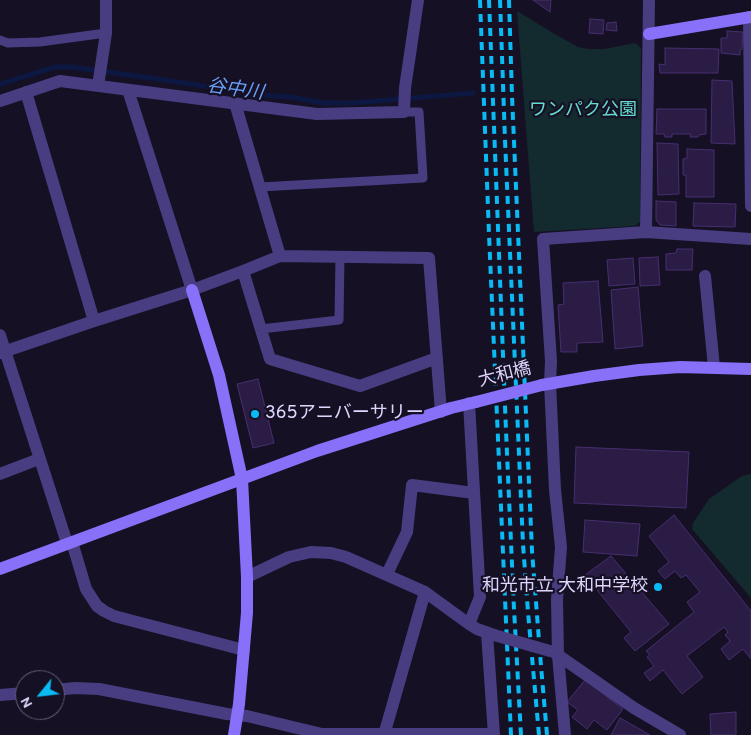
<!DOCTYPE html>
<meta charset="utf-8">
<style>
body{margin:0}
#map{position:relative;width:751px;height:735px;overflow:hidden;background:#161024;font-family:Overpass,sans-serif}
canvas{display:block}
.north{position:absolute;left:15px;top:670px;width:50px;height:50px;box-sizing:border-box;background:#161024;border:1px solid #665f7b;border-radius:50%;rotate:241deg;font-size:14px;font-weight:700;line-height:20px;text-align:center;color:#dfd5fd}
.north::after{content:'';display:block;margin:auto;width:18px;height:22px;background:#0abaf4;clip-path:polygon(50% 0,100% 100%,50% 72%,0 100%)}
</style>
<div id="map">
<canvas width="751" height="735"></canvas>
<div class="north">N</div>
</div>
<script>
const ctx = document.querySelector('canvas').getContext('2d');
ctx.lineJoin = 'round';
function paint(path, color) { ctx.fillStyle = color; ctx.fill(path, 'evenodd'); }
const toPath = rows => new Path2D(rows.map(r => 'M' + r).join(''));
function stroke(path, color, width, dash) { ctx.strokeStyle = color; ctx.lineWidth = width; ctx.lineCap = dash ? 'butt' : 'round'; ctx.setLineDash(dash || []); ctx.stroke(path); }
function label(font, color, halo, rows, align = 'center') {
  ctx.font = font + ' Overpass,"Noto Sans JP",sans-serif'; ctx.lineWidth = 4.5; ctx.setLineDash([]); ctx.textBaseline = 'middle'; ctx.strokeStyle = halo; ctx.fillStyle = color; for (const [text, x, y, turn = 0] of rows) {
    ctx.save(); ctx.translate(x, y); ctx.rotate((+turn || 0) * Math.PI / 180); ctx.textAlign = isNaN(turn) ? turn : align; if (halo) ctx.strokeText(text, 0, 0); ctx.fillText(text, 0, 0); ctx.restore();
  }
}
const green = toPath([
 [517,11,553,33,578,47,588,49,604,49,635,43,641,48,640,222,635,226,534,232],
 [751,474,751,598,692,529,693,523,709,499,742,476]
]);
const stream = toPath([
 [0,84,55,67,71,67,172,81,261,95,291,97,323,103,352,103,473,93]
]);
const building = toPath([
 [533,0,551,0,550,12,533,0],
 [590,19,604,20,603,34,589,33,590,19],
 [616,22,617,31,606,30,607,23,616,22],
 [727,31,743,32,742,49,740,51,740,55,721,53,721,38,727,38,727,31],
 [665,48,719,49,718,73,660,73,659,64,665,65,665,48],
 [712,80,732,81,735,144,711,143,712,80],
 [657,109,706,109,706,134,699,135,698,137,690,137,691,134,672,134,672,137,665,137,664,134,656,134,657,109],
 [657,143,678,144,679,194,658,195,657,143],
 [687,149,714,150,714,197,686,197,686,175,683,175,683,159,687,158,687,149],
 [656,201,676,202,676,226,660,225,656,220,656,201],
 [694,203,736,204,735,227,693,226,694,203],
 [677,249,693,249,692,270,666,270,666,254,676,253,677,249],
 [658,257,660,285,640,286,639,258,658,257],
 [633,258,635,284,609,286,607,260,633,258],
 [598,281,603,342,577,343,577,352,561,352,558,305,564,304,563,283,598,281],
 [638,287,643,346,615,349,611,290,638,287],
 [258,379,274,443,253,448,237,384,258,379],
 [576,447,689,452,686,508,574,503,576,447],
 [674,515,751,611,751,659,743,649,729,660,721,649,730,641,725,635,728,632,724,627,687,656,703,677,682,694,663,670,650,681,644,673,654,666,647,657,650,655,646,651,694,612,687,602,700,592,686,575,681,578,675,571,665,579,658,571,669,562,649,536,674,515],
 [585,520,640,524,637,556,583,552,585,520],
 [611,556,669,624,635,651,624,638,631,632,585,575,611,556],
 [585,680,623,709,607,730,594,720,587,729,572,717,578,710,567,702,585,680],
 [736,712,736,735,711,735,710,714,736,712],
 [620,718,650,735,611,735,620,718]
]);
const lane = toPath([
 [0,40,8,43,40,42,106,33],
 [260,187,423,178,419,112,404,112],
 [261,329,339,320,340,257]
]);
const street = toPath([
 [749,17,751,206],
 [98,86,106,33,106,0],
 [128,90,192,290],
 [26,92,94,321],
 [0,101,60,81,317,114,404,112,405,88,418,0],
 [235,103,280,256],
 [646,232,649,0],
 [243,271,270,359,360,386,437,358],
 [705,276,714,367],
 [0,335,67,543],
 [0,353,94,321,192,290,243,271,280,256,429,258,441,412],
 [469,403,480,597,469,624],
 [0,474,39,459],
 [72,542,86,589,97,606,104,611,114,616,244,650],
 [387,574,407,532,412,485,474,493],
 [247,577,289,557,311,552,331,553,346,557,425,592,469,624,477,629,494,635],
 [487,633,494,735],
 [555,653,634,708,680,735],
 [55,690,75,688,99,689,227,714,247,716,322,734,493,734],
 [0,695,25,693],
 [384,735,425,592],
 [565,735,558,655,557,600,561,547,555,490,550,383,551,361,543,239,646,232,751,239]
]);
const secondary = toPath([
 [649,34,751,17],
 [192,290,219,375,242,479,247,577,247,613,239,704,234,735],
 [542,385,594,376,639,370,680,367,751,369],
 [0,569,317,451,451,408,476,402]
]);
const rail = toPath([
 [480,0,489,234,511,735],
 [489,0,506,431,514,609,521,735],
 [500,0,505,140,523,544,528,612,539,735],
 [509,0,512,96,532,551,541,666,547,735]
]);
const streetBridge = toPath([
 [494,635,550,651]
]);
const secondaryBridge = toPath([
 [476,402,542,385]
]);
const markers = [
 [255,414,5,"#0abaf4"],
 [658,587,5,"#0abaf4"]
];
const parkNames = [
 ["ワンパク公園",583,111]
];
const streetNames = [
 ["大和橋",505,376,-14]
];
const poiNames = [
 ["365アニバーサリー",265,414],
 ["和光市立 大和中学校",648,587,"right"]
];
const waterNames = [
 ["谷中川",235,91,8]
];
paint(green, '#132b2e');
stroke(stream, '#0c1841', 5);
paint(building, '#2b1c45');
stroke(building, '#462f70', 1);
stroke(lane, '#493d81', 9);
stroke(street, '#493d81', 12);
stroke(secondary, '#8870f9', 12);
stroke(rail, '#0abaf4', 4, [8, 6]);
stroke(streetBridge, '#493d81', 12);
stroke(secondaryBridge, '#8870f9', 12);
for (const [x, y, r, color] of markers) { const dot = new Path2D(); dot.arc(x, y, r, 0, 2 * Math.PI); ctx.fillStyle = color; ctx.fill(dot); stroke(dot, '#161024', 2); }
label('18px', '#63dbcf', '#161024', parkNames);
label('18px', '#dfd5fd', '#161024', streetNames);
label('18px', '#dfd5fd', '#161024', poiNames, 'left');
label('italic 19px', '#67a0f9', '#161024', waterNames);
</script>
